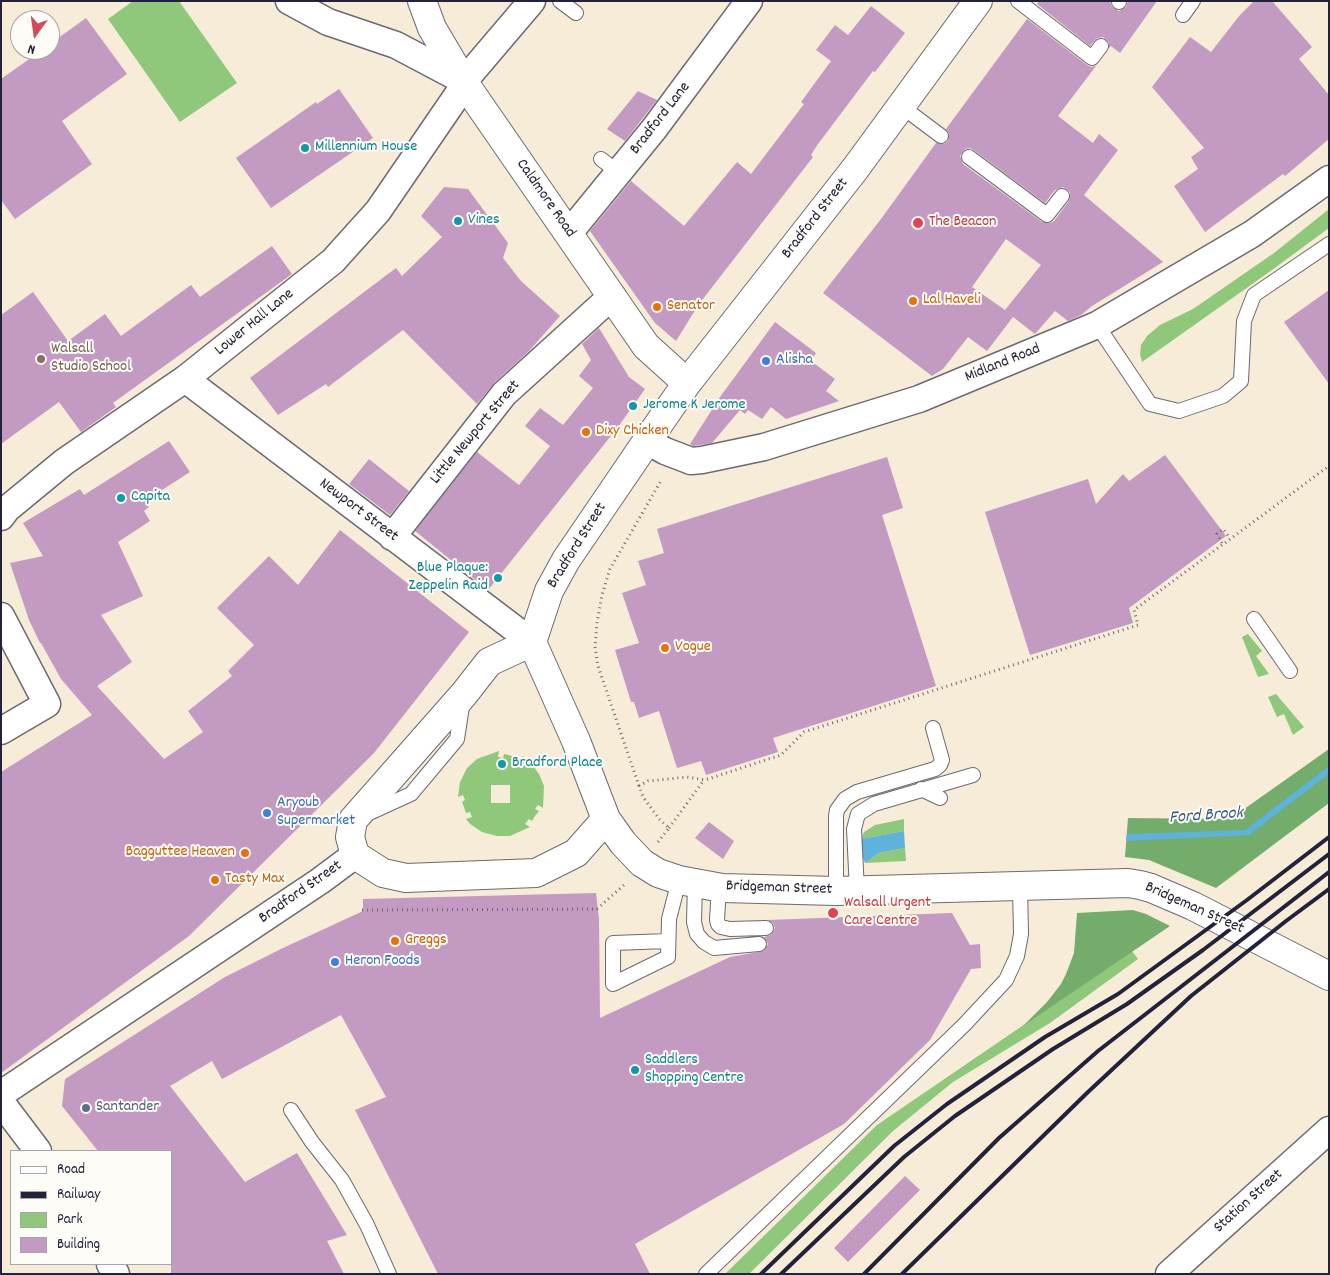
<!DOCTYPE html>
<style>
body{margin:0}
#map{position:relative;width:1330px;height:1275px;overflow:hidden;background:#f6ecd8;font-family:Dekko,sans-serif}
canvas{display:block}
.frame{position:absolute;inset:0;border:2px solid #22223b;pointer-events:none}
.legend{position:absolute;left:10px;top:1150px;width:162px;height:115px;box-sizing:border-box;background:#fdfcf7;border:1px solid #a5a5ac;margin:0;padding:6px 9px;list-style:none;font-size:15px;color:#22223b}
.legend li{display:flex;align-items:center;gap:10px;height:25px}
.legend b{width:25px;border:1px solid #a5a5ac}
.north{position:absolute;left:10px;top:10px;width:50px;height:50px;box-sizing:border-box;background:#fdfcf7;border:1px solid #a5a5ac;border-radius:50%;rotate:194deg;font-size:14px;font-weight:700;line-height:20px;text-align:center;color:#22223b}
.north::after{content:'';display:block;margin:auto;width:18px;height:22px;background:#d1495b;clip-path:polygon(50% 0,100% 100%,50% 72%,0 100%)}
</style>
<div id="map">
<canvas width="1330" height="1275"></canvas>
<div class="frame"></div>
<ul class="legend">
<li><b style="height:6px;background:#fff"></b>Road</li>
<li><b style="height:6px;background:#22223b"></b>Railway</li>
<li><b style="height:14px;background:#90c87b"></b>Park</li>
<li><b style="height:14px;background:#c29ac2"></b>Building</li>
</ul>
<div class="north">N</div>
</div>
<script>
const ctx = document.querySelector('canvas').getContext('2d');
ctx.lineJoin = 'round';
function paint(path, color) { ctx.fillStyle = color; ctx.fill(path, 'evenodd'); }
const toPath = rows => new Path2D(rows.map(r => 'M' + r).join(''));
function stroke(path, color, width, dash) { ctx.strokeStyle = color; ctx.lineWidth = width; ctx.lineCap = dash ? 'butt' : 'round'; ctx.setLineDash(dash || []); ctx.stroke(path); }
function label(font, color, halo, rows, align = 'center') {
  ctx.font = font + ' Dekko,sans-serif'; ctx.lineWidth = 4; ctx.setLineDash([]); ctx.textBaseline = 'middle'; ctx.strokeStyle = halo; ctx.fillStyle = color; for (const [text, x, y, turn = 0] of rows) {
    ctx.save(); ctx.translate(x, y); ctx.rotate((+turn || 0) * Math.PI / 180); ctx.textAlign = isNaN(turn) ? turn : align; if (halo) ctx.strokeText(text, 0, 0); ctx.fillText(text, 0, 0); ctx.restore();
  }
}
const green = toPath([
 [133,1,179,1,237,83,180,122,108,19],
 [1329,209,1329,228,1272,270,1142,362,1140,354,1141,345,1147,336,1160,325,1193,309,1274,253],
 [1248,634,1262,651,1256,656,1269,674,1258,677,1242,637],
 [1276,694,1304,727,1293,735,1284,714,1277,717,1268,697],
 [499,751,498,757,503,758,504,754,516,757,515,761,520,762,522,756,531,763,539,774,544,786,543,808,538,805,535,809,539,811,535,816,532,821,529,819,525,824,530,827,510,836,497,836,482,832,470,824,466,819,472,817,470,812,466,813,462,802,465,800,463,795,458,797,460,782,467,768,477,759],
 [491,785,510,785,510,803,491,803],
 [904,819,904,831,861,839,864,832,875,825],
 [905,848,906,861,865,863,879,853],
 [1132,951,1138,959,1050,1023,953,1082,893,1131,749,1274,725,1274,877,1125]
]);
const forest = toPath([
 [1329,749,1329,803,1216,888,1149,860,1125,857,1128,818,1230,819],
 [1133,910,1146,914,1170,926,1023,1026,1047,1002,1061,984,1066,974,1074,953,1077,913]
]);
const water = toPath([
 [1329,766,1329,774,1249,835,1126,841,1127,834,1245,830],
 [904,831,905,848,879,853,865,863,862,855,861,839]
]);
const building = toPath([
 [1039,1,1110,1,1112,7,1119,11,1126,7,1128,1,1157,1,1120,53,1111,46,1109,48,1109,42,1103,37,1097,38,1090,46,1037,4],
 [1254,1,1272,1,1312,47,1299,59,1329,95,1329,139,1285,176,1283,174,1205,232,1174,186,1198,169,1191,157,1204,148,1152,87,1190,37,1211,52,1240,15],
 [871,6,905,33,875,72,873,71,818,144,811,155,813,157,699,304,676,341,655,323,590,231,631,181,684,226,737,162,751,174,804,104,801,102,831,61,816,50,835,25,848,35],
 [86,18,127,74,62,121,92,164,15,219,1,200,1,79,42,50,50,50,50,44],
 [1027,19,1087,65,1091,67,1096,66,1058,116,1093,143,1099,134,1118,150,1084,195,1163,262,1092,306,1081,315,1068,321,1055,311,1035,334,1013,317,987,351,968,337,943,369,932,376,823,293,881,219,936,143,944,144,948,141,949,133,946,129],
 [970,148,974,150,1045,203,1055,190,1063,187,1070,192,1069,201,1054,221,1050,223,1042,222,963,164,960,156,965,149],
 [1006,239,1041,265,1005,310,972,287],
 [339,89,373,138,271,208,236,158,316,102,317,104],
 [638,91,657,100,625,141,607,129],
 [444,187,468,189,508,243,503,258,521,281,560,316,529,351,494,383,477,404,403,330,328,387,326,384,278,415,250,378,396,268,402,276,442,237,421,216],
 [272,246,292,274,113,403,116,407,81,432,59,402,1,444,1,315,33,292,68,341,105,314,121,336,191,285,200,297],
 [1329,290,1329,384,1284,322],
 [775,322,816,353,811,361,835,379,826,391,839,401,786,419,771,407,762,419,748,410,745,414,740,410,712,443,693,446,690,444,720,397],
 [599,328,629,377,645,389,618,427,488,590,415,531,477,452,519,485,550,446,525,426,540,408,563,425,593,388,579,376,591,360,582,344],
 [169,441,190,472,145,501,149,507,144,511,150,521,118,542,143,596,101,615,132,662,97,686,164,759,203,732,188,711,232,676,228,671,254,645,217,608,269,556,298,585,340,530,469,632,374,753,189,936,1,1073,1,772,92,715,61,679,41,643,40,643,29,620,10,563,43,556,23,523,80,489,84,495],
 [1165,455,1226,536,1129,608,1133,623,1030,655,985,512,1088,479,1096,504,1123,474,1129,481],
 [887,457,903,508,882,515,936,686,773,738,778,752,706,775,701,761,677,768,659,711,639,718,634,702,631,702,615,650,639,643,622,593,646,585,638,561,664,553,657,529],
 [369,459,409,491,390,515,349,484],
 [709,822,734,841,723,859,695,838],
 [596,893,599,919,600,1018,730,957,764,951,768,944,764,937,771,935,775,928,773,923,768,920,952,913,970,945,980,944,981,968,971,969,930,1040,844,1124,635,1244,650,1274,438,1274,355,1110,386,1097,341,1015,222,1079,212,1061,170,1086,245,1182,297,1153,347,1235,327,1241,344,1274,171,1274,171,1151,98,1151,62,1106,65,1079,225,977,283,948,363,911,363,899],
 [905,1176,920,1190,848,1262,834,1248]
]);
const path = toPath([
 [1222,543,1217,534,1223,529,1230,538],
 [639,786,598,666,595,647,597,623,602,595,610,569,662,479],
 [669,828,704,780],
 [658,842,669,828,660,820,643,797,639,786,648,781,687,777,705,780,781,755,804,732,1138,625,1134,610,1329,466],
 [362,910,597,909,625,884]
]);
const lane = toPath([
 [560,1,576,13],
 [1018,1,1092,58,1101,46],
 [1119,2,1119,1],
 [1183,15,1193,1],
 [901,106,941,136],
 [969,157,1047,215,1062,196],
 [601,159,619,173],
 [1097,325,1150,404,1179,411,1223,396,1241,381,1244,321,1254,295,1329,244],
 [1254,619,1290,671],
 [921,789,940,798],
 [365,815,411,794,457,739,463,700],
 [695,883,694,922,697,934,704,942,714,948,759,944],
 [719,887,717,920,718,924,721,927,730,929,766,928],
 [836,891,836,816,837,810,845,799,857,792,935,769,940,765,942,760,933,728],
 [857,891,854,829,858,814,874,804,973,775],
 [668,941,613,943,613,984,668,957,669,919,679,880],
 [291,1110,312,1142,342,1180,367,1225,389,1274],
 [706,1274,964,1025,1006,980,1017,956,1021,934,1020,886]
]);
const street = toPath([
 [289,1,328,22,396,45,464,81,532,1],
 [569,233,654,129,749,1],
 [185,379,532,642],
 [647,441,665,451,691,461,702,460,764,447,919,399,1097,325,1252,234,1329,179],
 [1,517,7,509,64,462,185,379,333,261,378,211,465,84],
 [392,537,504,394,612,296],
 [1,616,47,704,1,731],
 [1,1094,320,881,355,855],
 [1,1102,38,1151],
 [110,1264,116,1274],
 [1169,1274,1329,1130]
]);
const secondary = toPath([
 [422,1,432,28,465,84,646,346,687,383],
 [532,642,576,741,606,819,623,843,642,863,658,873,679,880,722,888,836,891,1128,883,1140,885,1151,888,1193,906,1329,976],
 [606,819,576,853,536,873,406,878,383,873,355,855,350,837,353,820,464,694,489,662,532,642,549,591,566,560,647,441,687,383,855,169,978,1]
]);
const rail = toPath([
 [761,1274,894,1146,947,1104,1045,1037,1118,994,1247,900,1329,837],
 [781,1274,904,1157,955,1116,1053,1049,1127,1004,1203,950,1329,854],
 [864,1274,999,1138,1098,1051,1329,872],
 [902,1274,1088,1092,1191,996,1286,921,1329,889]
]);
const markers = [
 [305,148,5,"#0f9aa8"],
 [458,221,5,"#0f9aa8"],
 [918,223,6,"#e0444e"],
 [913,301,5,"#e8710a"],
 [657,307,5,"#e8710a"],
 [41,359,5,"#8d6e63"],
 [766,361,5,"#3f7fe0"],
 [633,406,5,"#0f9aa8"],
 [586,432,5,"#e8710a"],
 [121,498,5,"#0f9aa8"],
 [498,578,5,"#0f9aa8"],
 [665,648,5,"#e8710a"],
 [502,764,5,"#0f9aa8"],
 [267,813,5,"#3f7fe0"],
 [245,853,5,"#e8710a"],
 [215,880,5,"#e8710a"],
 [833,913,6,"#e0444e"],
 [395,941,5,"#e8710a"],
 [335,962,5,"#3f7fe0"],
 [635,1070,5,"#0f9aa8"],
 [86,1108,5,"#5c6f8a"]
];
const streetNames = [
 ["Bradford Lane",661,119,-52],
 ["Caldmore Road",545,199,55],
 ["Bradford Street",816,219,-52],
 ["Lower Hall Lane",255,323,-39],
 ["Midland Road",1003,364,-22],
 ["Little Newport Street",476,433,-50],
 ["Newport Street",358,511,37],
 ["Bradford Street",578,546,-58],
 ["Bridgeman Street",779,889,2],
 ["Bradford Street",301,893,-35],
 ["Bridgeman Street",1194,909,24],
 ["Station Street",1249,1202,-42]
];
const cultureNames = [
 ["Millennium House",315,148],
 ["Vines",468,221],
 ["Jerome K Jerome",643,406],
 ["Capita",131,498],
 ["Blue Plaque:",488,569,"right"],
 ["Zeppelin Raid",488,587,"right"],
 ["Bradford Place",512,764],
 ["Saddlers",645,1061],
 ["Shopping Centre",645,1079]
];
const healthNames = [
 ["The Beacon",929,223],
 ["Walsall Urgent",844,904],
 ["Care Centre",844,922]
];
const foodNames = [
 ["Lal Haveli",923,301],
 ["Senator",667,307],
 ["Dixy Chicken",596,432],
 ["Vogue",675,648],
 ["Bagguttee Heaven",235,853,"right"],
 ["Tasty Max",225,880],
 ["Greggs",405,941]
];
const educationNames = [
 ["Walsall",51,350],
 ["Studio School",51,368]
];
const shopNames = [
 ["Alisha",776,361],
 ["Aryoub",277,804],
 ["Supermarket",277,822],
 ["Heron Foods",345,962]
];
const serviceNames = [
 ["Santander",96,1108]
];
const waterNames = [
 ["Ford Brook",1206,817,-4]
];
paint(green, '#90c87b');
paint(forest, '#74ac6b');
paint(water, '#5fb2da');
paint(building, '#c29ac2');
stroke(lane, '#6c6972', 16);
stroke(street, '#6c6972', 29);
stroke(secondary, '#6c6972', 30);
stroke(path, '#6c6972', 3, [1, 4]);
stroke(lane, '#fff', 14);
stroke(street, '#fff', 26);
stroke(secondary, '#fff', 28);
stroke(rail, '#22223b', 4);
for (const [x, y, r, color] of markers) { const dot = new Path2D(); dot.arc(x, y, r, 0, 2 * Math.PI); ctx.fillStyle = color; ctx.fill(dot); stroke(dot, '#fdfcf7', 2); }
label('16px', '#22223b', '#fdfcf7', streetNames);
label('16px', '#0d838f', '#fdfcf7', cultureNames, 'left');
label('16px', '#be3a42', '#fdfcf7', healthNames, 'left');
label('16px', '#c56008', '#fdfcf7', foodNames, 'left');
label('16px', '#785e54', '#fdfcf7', educationNames, 'left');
label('16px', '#366cbe', '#fdfcf7', shopNames, 'left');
label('16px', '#4e5e75', '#fdfcf7', serviceNames, 'left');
label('italic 18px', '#3a5c7b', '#fdfcf7', waterNames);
</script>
